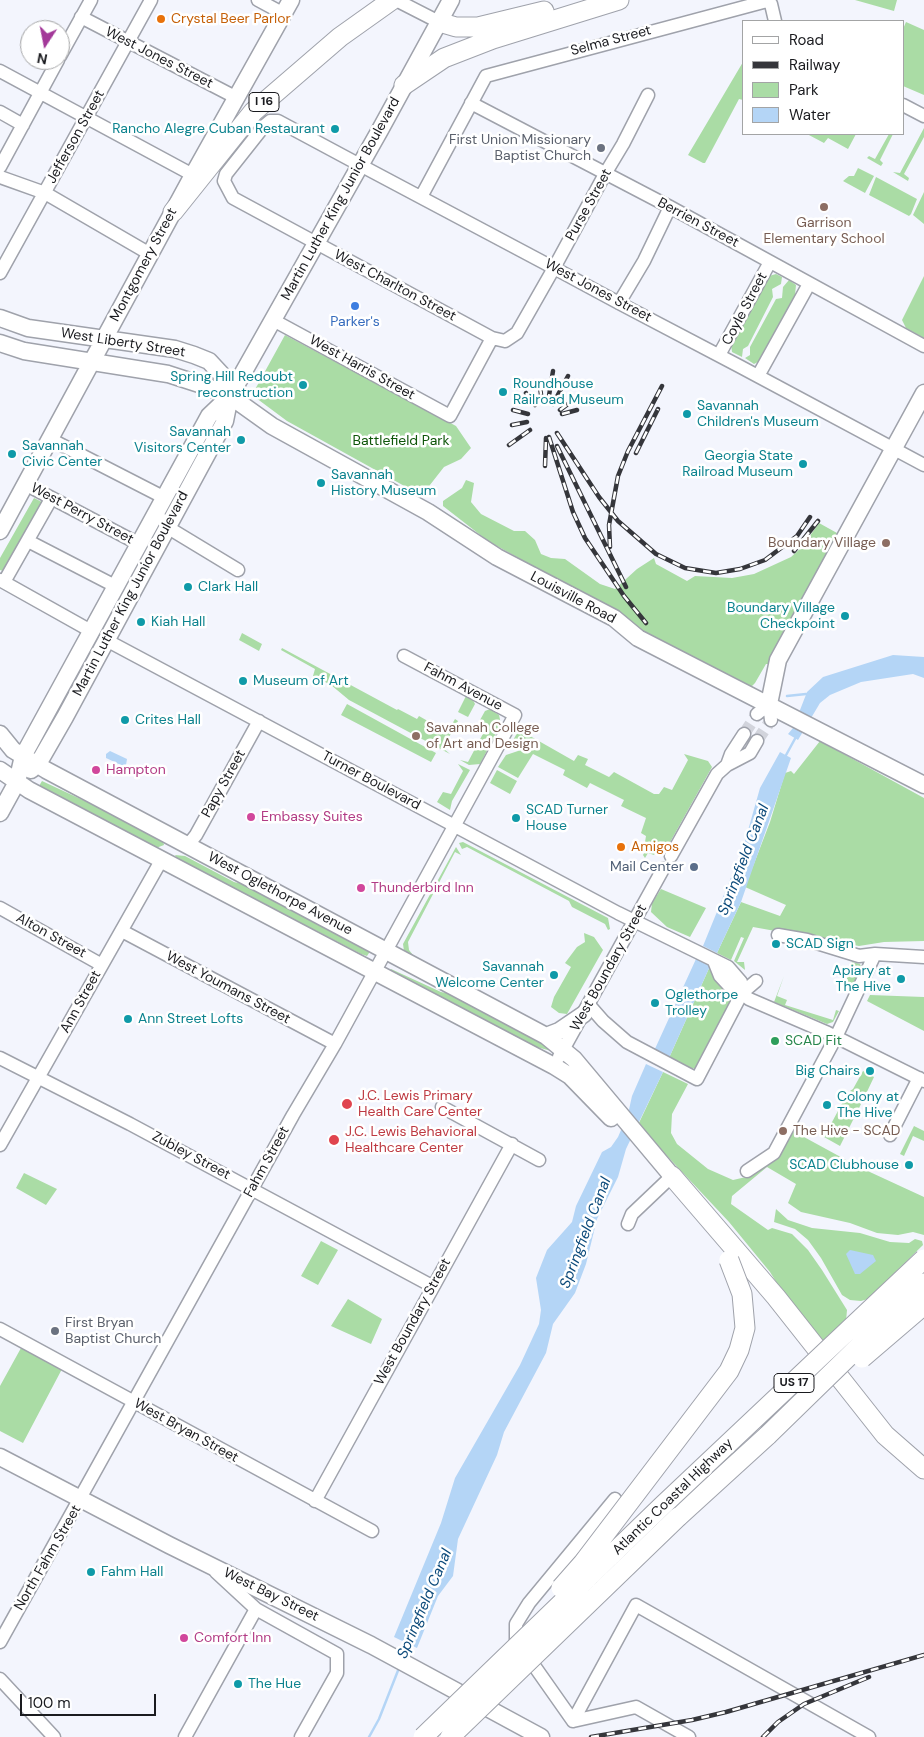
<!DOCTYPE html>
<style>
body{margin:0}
#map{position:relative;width:924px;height:1737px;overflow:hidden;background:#f3f5fd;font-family:"DM Sans",sans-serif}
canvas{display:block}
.legend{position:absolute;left:742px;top:20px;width:162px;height:115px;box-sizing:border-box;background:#fff;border:1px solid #a3a4a5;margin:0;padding:6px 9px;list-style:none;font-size:15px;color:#1a1b1f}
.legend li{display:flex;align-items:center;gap:10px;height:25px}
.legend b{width:25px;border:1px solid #a3a4a5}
.north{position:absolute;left:20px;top:20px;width:50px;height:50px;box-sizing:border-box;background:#fff;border:1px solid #a3a4a5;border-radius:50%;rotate:191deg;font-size:14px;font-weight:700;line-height:20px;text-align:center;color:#1a1b1f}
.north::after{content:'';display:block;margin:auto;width:18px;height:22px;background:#a33899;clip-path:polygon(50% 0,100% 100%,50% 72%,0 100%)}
.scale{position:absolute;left:20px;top:1694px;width:136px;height:22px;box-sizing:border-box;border:2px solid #1a1b1f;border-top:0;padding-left:6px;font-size:15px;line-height:18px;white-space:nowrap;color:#1a1b1f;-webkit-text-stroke:4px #fff;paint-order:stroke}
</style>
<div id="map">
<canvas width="924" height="1737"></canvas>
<ul class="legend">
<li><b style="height:6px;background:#fff"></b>Road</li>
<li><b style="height:6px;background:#35363b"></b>Railway</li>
<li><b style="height:14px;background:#aadca5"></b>Park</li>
<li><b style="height:14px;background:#b4d5f6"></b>Water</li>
</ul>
<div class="north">N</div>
<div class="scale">100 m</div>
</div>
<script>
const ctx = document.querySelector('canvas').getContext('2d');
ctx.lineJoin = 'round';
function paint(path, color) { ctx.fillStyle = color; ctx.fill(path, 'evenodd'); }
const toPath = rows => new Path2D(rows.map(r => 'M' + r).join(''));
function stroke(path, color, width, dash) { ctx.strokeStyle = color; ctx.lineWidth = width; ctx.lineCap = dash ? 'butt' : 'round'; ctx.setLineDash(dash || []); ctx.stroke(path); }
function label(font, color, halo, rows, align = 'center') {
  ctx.font = font + ' "DM Sans",sans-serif'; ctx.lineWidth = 5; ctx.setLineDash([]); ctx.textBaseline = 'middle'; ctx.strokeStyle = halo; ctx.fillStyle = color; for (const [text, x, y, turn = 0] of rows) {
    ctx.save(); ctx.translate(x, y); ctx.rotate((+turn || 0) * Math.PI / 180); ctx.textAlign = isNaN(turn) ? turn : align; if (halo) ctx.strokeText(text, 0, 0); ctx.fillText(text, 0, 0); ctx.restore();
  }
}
const green = toPath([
 [855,0,897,0,894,11],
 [906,22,924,30,924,95,903,86,903,29],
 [743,62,743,100,739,99,705,163,703,163,688,155],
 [924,128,924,137,904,174,909,178,908,181,893,172,900,173],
 [807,134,806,134,856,134,848,149,828,138,824,143],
 [889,134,893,134,880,160,883,163,881,166,867,158,869,156,875,159],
 [858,168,874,176,865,193,843,181,849,176,854,176],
 [876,177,917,199,911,214,909,216,869,195],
 [924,192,924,224,913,215],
 [776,274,782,277,781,284,772,289,773,297,748,346,743,349,742,357,732,352,731,345,769,276],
 [924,276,924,338,906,328,902,320],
 [789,280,796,285,795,295,760,361,754,364,745,358,750,355,750,347,776,299,782,298,783,287],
 [285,335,456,426,471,448,461,459,444,467,426,490,417,493,287,421,252,395],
 [466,480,474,483,471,502,481,514,514,531,525,531,535,540,541,554,551,558,565,559,600,584,615,589,637,569,654,558,656,564,687,581,695,576,732,578,754,574,791,557,802,547,819,523,837,533,768,664,766,664,755,683,752,686,748,686,650,636,621,615,488,541,443,506,443,501,462,488],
 [34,498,42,502,3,571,0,570,0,558],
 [242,633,262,644,259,651,239,640],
 [282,648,397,710,398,709,417,719,419,716,447,732,443,740,455,719,458,721,443,748,450,754,349,700,331,685,313,676,315,669,281,650],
 [466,696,473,700,475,704,468,717,458,712],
 [347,704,436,753,431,762,341,715],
 [490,709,499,715,501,724,480,764,469,765,460,760,468,762,486,728,480,720,485,711],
 [525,725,532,730,530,736,574,761,578,755,588,759,585,765,609,777,614,772,654,794,659,794,664,787,672,790,688,760,684,754,708,761,712,767,664,853,657,850,654,855,648,853,645,858,643,855,649,844,645,842,646,836,641,833,646,818,621,806,624,800,590,783,587,788,563,775,565,770,533,754,518,778,498,767,506,755,527,748,524,739,512,742,520,728],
 [820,741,924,798,924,941,884,942,859,946,753,927,737,962,744,962,745,970,734,961,744,938,741,937,731,960,717,953,741,902,780,916,786,905,745,887,770,822,785,773,791,771,794,774],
 [458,764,470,770,452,801,450,810,437,802,443,792,451,794,463,771],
 [497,770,517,781,510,794,490,783],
 [42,781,162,837,164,845,156,848,39,786],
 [463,842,608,918,610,929,608,930,605,924,572,907,569,901,467,847,462,849,459,843],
 [456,847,461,855,455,852,408,942,409,950,413,955,452,977,404,951,403,944],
 [175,855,185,856,234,882,258,888,371,950,367,956,361,954,315,930,293,924,180,864],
 [661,889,706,908,690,937,667,927,651,912,652,903],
 [584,933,594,937,603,950,567,1014,559,1013,551,1007,554,997,571,967,565,963,577,947,585,942],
 [852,962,860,964,862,969,853,990,844,988],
 [710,966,733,996,695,1068,690,1069,669,1058],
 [391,969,441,992,456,995,548,1044,555,1052,533,1046,389,973],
 [784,976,777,996,787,1000,785,1005,833,1020,836,1010,839,1011,833,1022,827,1024,774,1002],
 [870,995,924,997,924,1031,867,1001],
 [863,1071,874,1077,864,1098,850,1091,853,1089],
 [663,1072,688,1084,672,1114,671,1133,677,1144,708,1169,733,1180,746,1177,766,1167,781,1152,793,1131,859,1167,924,1197,924,1235,913,1232,898,1235,877,1233,850,1223,801,1212,788,1203,796,1184,767,1167,732,1196,731,1204,768,1230,772,1228,792,1234,808,1250,822,1270,847,1310,846,1321,825,1342,791,1306,770,1272,729,1222,638,1125],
 [846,1096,861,1104,840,1146,824,1137],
 [914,1126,924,1131,924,1141,913,1136,904,1156,900,1154],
 [24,1173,57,1189,46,1205,16,1188],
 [776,1209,788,1220,812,1228,860,1233,890,1242,909,1243,915,1239,922,1241,923,1245,868,1299,861,1301,850,1300,842,1295,821,1258,808,1240,795,1229,774,1222],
 [321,1241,338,1250,318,1285,301,1276],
 [348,1299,382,1319,371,1344,331,1326],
 [21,1348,62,1369,23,1443,0,1431,0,1386]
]);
const water = toPath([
 [893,655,924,657,924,678,913,674,861,682,830,695,820,703,798,740,788,734,793,728,807,692,823,677],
 [110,751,127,759,126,765,123,766,106,758,106,754],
 [780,752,791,758,741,902,717,953,703,946,743,848,760,788],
 [696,959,710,966,669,1058,654,1051],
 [646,1064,663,1072,626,1149,618,1177,597,1219,586,1264,575,1293,553,1324,546,1353,504,1432,497,1455,458,1539,453,1576,438,1596,417,1648,394,1637,441,1523,455,1478,520,1365,539,1324,541,1310,536,1278,547,1250,572,1222,576,1206,602,1152,611,1147,618,1137,628,1114,632,1096],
 [850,1250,873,1255,876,1261,860,1274,855,1274,846,1254]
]);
const stream = toPath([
 [787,696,806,694],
 [785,757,797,735],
 [404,1656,409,1643],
 [369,1737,379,1719,399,1668]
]);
const minorTunnel = toPath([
 [744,734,757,714],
 [757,741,771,720]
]);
const minor = toPath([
 [258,0,284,14],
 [396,0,439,22],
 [81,17,237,98],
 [60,56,91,0],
 [0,71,193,175],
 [648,95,623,144,605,174,554,268,517,333,505,341,492,338,233,198,224,181,226,174,264,126,270,121,278,121,360,165,554,268,619,303,739,366,924,465],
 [471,103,670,207,924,346],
 [903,105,924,116],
 [0,112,23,125],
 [0,167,58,60],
 [0,177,45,193,150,254],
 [421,197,486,76,767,1,771,4,775,21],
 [0,273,151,0],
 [619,303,644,261,670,207],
 [273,320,450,416,492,338],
 [719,355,770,262],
 [758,376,809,284],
 [50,439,165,498],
 [25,484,139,544],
 [163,520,167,527,238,570],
 [28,541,117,587],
 [0,580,91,631],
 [4,582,51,499],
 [106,640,618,913,728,967,741,982,742,993],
 [769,704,771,720],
 [757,714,769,704],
 [727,765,731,754,744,734],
 [188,845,196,835,259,721],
 [671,856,717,774,727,765,750,753,757,741],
 [0,908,102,965],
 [122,931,335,1044],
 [778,935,807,940,859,956,875,954],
 [714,961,720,976,732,989,742,993,749,999,828,1033,924,1081],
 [589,1005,603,1021,627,1042,697,1079,742,993,756,981],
 [559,1057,663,869],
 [0,1058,130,1124,432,1286],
 [442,1107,539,1160],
 [890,1135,919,1078],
 [0,1145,162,859],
 [747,1171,774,1153,836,1037,875,954,924,957],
 [628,1224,632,1214,672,1176],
 [0,1329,372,1531],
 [615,1499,529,1603,516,1624,516,1640,573,1721,636,1707,689,1737],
 [315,1501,512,1144],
 [216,1572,256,1609,337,1654,337,1673,301,1737],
 [0,1642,293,1115,335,1044,515,715,404,656],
 [0,1679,54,1737],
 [573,1721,636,1605,869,1737],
 [185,1737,256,1609]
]);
const major = toPath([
 [0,318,28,328,175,349,194,355,209,361,222,375,230,396],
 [0,343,24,351,168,374,202,385,230,396,272,426,428,512,497,557,614,618,638,638,924,785],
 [0,531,193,175,291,0],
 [769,704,778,660,924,393],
 [0,734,13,750,46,770,546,1036,574,1059,672,1176],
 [0,770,29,790,554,1066,570,1076,611,1118],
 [31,770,38,764,65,717,225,421,230,396],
 [0,813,17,782,23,756,28,747,209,416,230,396,380,130,451,0],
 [546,1036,559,1031,584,1014],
 [0,1457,169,1545,371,1645,541,1737]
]);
const highway = toPath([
 [439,22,456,27,478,27,544,11],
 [404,85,444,58,493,39,619,0],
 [173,212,253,112,340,37,392,0],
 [672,1176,776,1297,885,1435,924,1469],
 [678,1517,768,1435]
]);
const rail = toPath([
 [540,387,542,402],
 [526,393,535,405],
 [548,402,553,371],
 [553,404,568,376],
 [513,410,528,414],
 [560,410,572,401],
 [562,414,577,410],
 [512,425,527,422],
 [557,433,599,497,618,521,656,554,685,568,716,573,740,569,765,560,797,536,810,517],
 [549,437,573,512,585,538,624,596,646,623],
 [509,445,530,430],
 [557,446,626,587],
 [636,453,658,409],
 [545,466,546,438],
 [610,547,609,525,618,476,628,451,662,386],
 [794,551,818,521],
 [591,1737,692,1720,726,1712,924,1655],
 [763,1737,778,1722,804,1704,869,1677]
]);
const highwayBridge = toPath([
 [862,1358,924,1305],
 [768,1435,924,1283],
 [561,1588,583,1563,729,1371,739,1350,745,1328,742,1294,729,1260],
 [423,1737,662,1506,924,1259],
 [450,1737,678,1517]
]);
const markers = [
 [161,19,5,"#e8710a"],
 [335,129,5,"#0f9aa8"],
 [601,148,5,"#6b7280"],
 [824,207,5,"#8d6e63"],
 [355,306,5,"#3f7fe0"],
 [303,385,5,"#0f9aa8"],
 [503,392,5,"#0f9aa8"],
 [687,414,5,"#0f9aa8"],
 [241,440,5,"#0f9aa8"],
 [12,454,5,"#0f9aa8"],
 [803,464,5,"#0f9aa8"],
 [321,483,5,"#0f9aa8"],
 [886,543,5,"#8d6e63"],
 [188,587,5,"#0f9aa8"],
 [845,616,5,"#0f9aa8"],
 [141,622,5,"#0f9aa8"],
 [243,681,5,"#0f9aa8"],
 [125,720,5,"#0f9aa8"],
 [416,736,5,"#8d6e63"],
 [96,770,5,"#d1479c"],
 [251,817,5,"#d1479c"],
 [516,818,5,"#0f9aa8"],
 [621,847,5,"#e8710a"],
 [694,867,5,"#5c6f8a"],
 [361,888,5,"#d1479c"],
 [776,944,5,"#0f9aa8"],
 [554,975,5,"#0f9aa8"],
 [901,979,5,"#0f9aa8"],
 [655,1003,5,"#0f9aa8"],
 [128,1019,5,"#0f9aa8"],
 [775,1041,5,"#2e9e5b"],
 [870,1071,5,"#0f9aa8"],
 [347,1104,6,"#e0444e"],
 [827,1105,5,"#0f9aa8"],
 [783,1131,5,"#8d6e63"],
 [334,1140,6,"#e0444e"],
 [909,1165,5,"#0f9aa8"],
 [55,1331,5,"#6b7280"],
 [91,1572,5,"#0f9aa8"],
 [184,1638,5,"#d1479c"],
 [238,1684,5,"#0f9aa8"]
];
const shields = [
 [264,102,30],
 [794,1383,40]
];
const shieldNames = [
 ["I 16",264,102],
 ["US 17",794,1383]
];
const foodNames = [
 ["Crystal Beer Parlor",171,19],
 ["Amigos",631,847]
];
const streetNames = [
 ["Selma Street",611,41,-15],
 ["West Jones Street",159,58,27],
 ["Jefferson Street",76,137,-61],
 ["Martin Luther King Junior Boulevard",341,199,-61],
 ["Purse Street",589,205,-61],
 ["Berrien Street",698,223,28],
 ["Montgomery Street",144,265,-62],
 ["West Charlton Street",395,286,28],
 ["West Jones Street",598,291,28],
 ["Coyle Street",745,309,-62],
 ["West Liberty Street",123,343,9],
 ["West Harris Street",362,368,29],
 ["West Perry Street",82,514,28],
 ["Martin Luther King Junior Boulevard",131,594,-62],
 ["Louisville Road",573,598,28],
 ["Fahm Avenue",463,687,28],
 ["Turner Boulevard",371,781,28],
 ["Papy Street",224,784,-61],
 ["West Oglethorpe Avenue",280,894,28],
 ["Alton Street",51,936,29],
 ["West Boundary Street",609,968,-61],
 ["West Youmans Street",228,988,28],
 ["Ann Street",81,1002,-61],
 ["Zubley Street",191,1156,28],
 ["Fahm Street",267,1162,-61],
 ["West Boundary Street",413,1322,-61],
 ["West Bryan Street",186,1431,29],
 ["Atlantic Coastal Highway",673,1497,-44],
 ["North Fahm Street",48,1558,-60],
 ["West Bay Street",271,1595,26]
];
const cultureNames = [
 ["Rancho Alegre Cuban Restaurant",325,129,"right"],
 ["Spring Hill Redoubt",293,377,"right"],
 ["reconstruction",293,393,"right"],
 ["Roundhouse",513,384],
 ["Railroad Museum",513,400],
 ["Savannah",697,406],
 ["Children's Museum",697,422],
 ["Savannah",231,432,"right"],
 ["Visitors Center",231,448,"right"],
 ["Savannah",22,446],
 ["Civic Center",22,462],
 ["Georgia State",793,456,"right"],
 ["Railroad Museum",793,472,"right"],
 ["Savannah",331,475],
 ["History Museum",331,491],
 ["Clark Hall",198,587],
 ["Boundary Village",835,608,"right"],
 ["Checkpoint",835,624,"right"],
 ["Kiah Hall",151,622],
 ["Museum of Art",253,681],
 ["Crites Hall",135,720],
 ["SCAD Turner",526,810],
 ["House",526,826],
 ["SCAD Sign",786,944],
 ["Savannah",544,967,"right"],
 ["Welcome Center",544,983,"right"],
 ["Apiary at",891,971,"right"],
 ["The Hive",891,987,"right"],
 ["Oglethorpe",665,995],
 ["Trolley",665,1011],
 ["Ann Street Lofts",138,1019],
 ["Big Chairs",860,1071,"right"],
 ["Colony at",837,1097],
 ["The Hive",837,1113],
 ["SCAD Clubhouse",899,1165,"right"],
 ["Fahm Hall",101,1572],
 ["The Hue",248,1684]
];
const worshipNames = [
 ["First Union Missionary",591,140],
 ["Baptist Church",591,156],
 ["First Bryan",65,1323,"left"],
 ["Baptist Church",65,1339,"left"]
];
const educationNames = [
 ["Garrison",824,223,"center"],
 ["Elementary School",824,239,"center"],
 ["Boundary Village",876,543,"right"],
 ["Savannah College",426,728],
 ["of Art and Design",426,744],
 ["The Hive - SCAD",793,1131]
];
const shopNames = [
 ["Parker's",355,322]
];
const parkNames = [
 ["Battlefield Park",401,441]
];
const hotelNames = [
 ["Hampton",106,770],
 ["Embassy Suites",261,817],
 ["Thunderbird Inn",371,888],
 ["Comfort Inn",194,1638]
];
const serviceNames = [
 ["Mail Center",684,867]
];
const leisureNames = [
 ["SCAD Fit",785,1041]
];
const healthNames = [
 ["J.C. Lewis Primary",358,1096],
 ["Health Care Center",358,1112],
 ["J.C. Lewis Behavioral",345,1132],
 ["Healthcare Center",345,1148]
];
const waterNames = [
 ["Springfield Canal",744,860,-69],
 ["Springfield Canal",586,1233,-69],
 ["Springfield Canal",425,1604,-67]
];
paint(green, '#aadca5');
paint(water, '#b4d5f6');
stroke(stream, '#b4d5f6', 2.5);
stroke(minorTunnel, '#d2d4dc', 12, [12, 6]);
stroke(minor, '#9fa2ab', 15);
stroke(major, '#9fa2ab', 19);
stroke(highway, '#9fa2ab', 21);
stroke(minor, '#fff', 12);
stroke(major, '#fff', 16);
stroke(highway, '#fff', 19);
stroke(rail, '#35363b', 4.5);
stroke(rail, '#fff', 2.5, [8]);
stroke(highwayBridge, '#9fa2ab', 21, []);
stroke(highwayBridge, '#fff', 19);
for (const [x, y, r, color] of markers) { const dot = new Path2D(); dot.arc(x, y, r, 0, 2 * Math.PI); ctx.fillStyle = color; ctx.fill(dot); stroke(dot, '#fff', 2); }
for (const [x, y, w] of shields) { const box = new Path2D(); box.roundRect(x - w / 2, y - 9.5, w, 19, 4); ctx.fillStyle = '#fff'; ctx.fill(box); stroke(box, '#1a1b1f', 1); }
label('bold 12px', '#1a1b1f', null, shieldNames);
label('14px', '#c56008', '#fff', foodNames, 'left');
label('14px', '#1a1b1f', '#fff', streetNames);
label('14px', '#0d838f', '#fff', cultureNames, 'left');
label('14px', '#5b616d', '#fff', worshipNames, 'right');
label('14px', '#785e54', '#fff', educationNames, 'left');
label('14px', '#366cbe', '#fff', shopNames);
label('14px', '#0f560a', '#fff', parkNames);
label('14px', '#b23c85', '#fff', hotelNames, 'left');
label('14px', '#4e5e75', '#fff', serviceNames, 'right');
label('14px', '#27864d', '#fff', leisureNames, 'left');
label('14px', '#be3a42', '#fff', healthNames, 'left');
label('italic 15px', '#0d4b7b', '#fff', waterNames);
</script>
